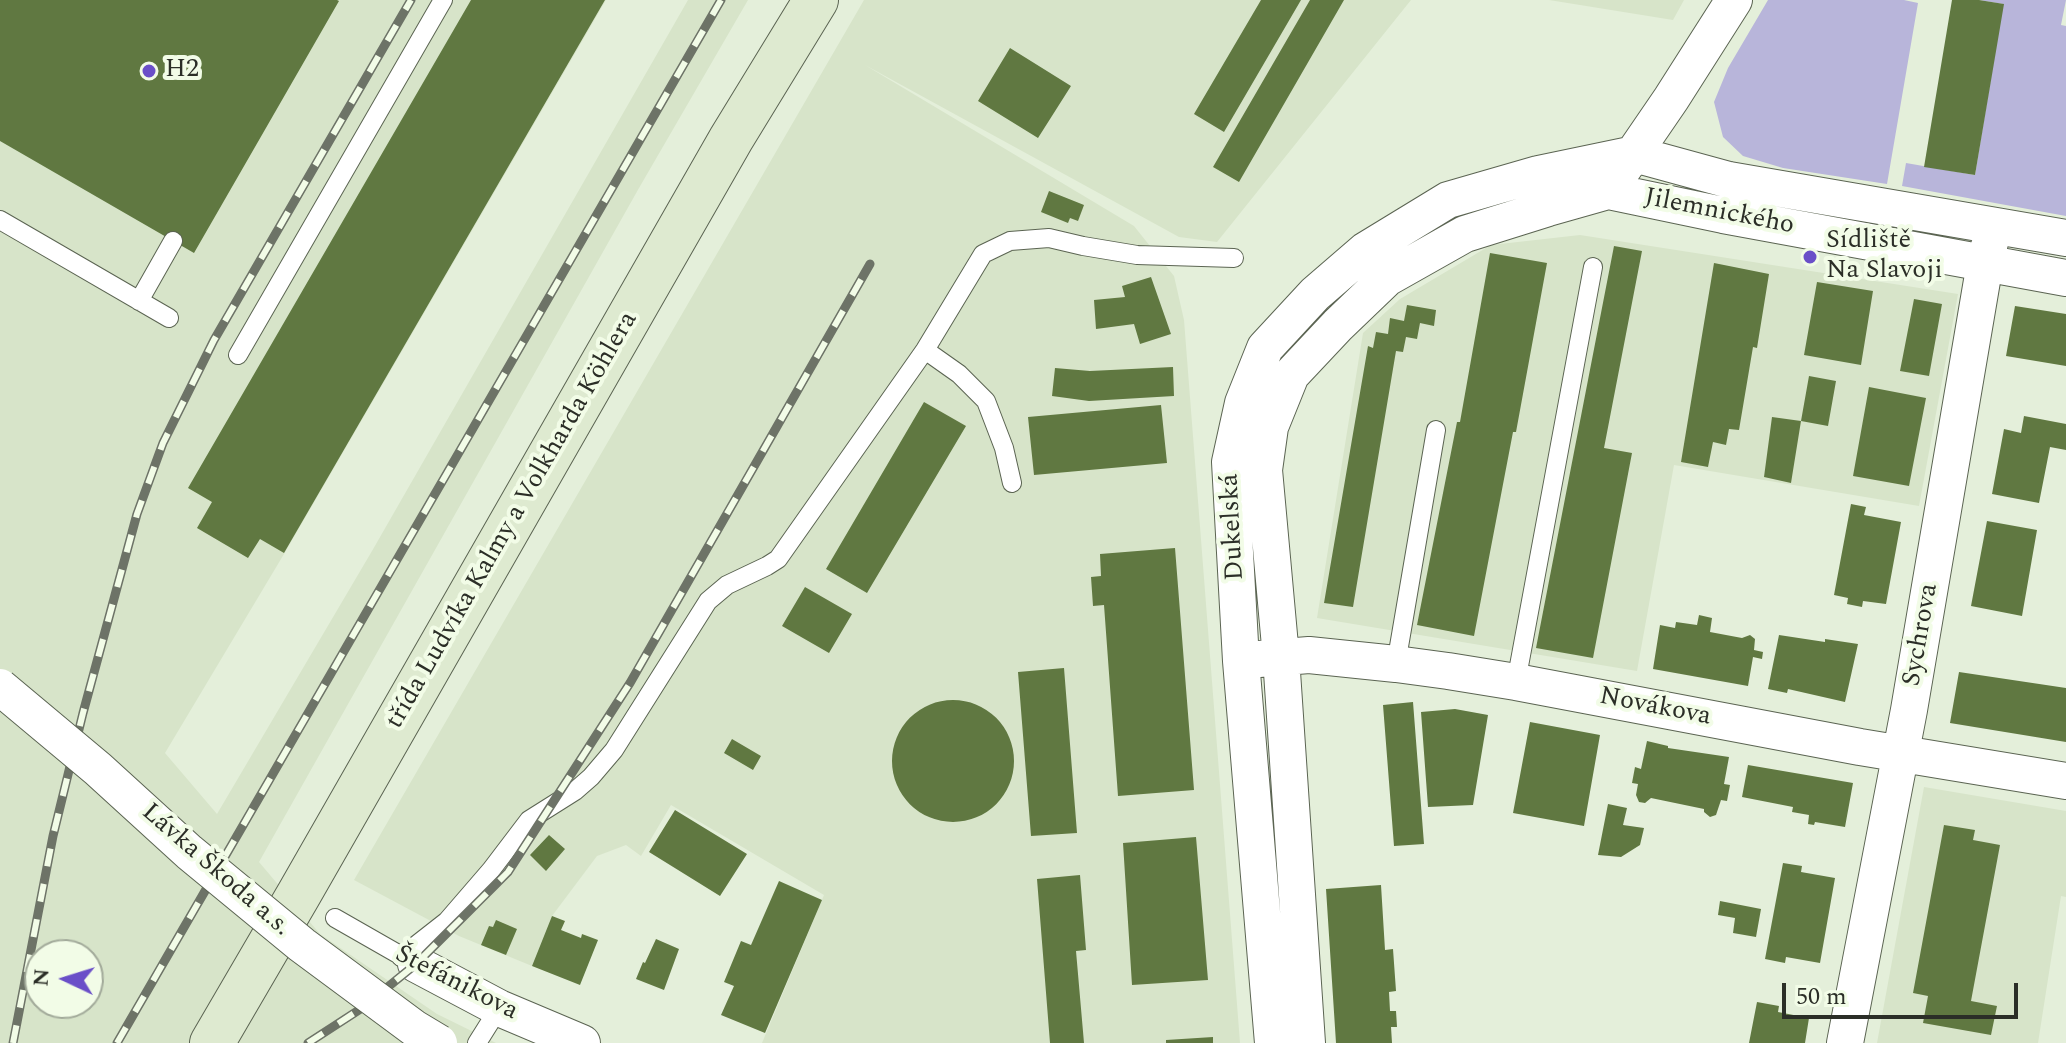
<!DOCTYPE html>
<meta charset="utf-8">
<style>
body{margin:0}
#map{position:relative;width:2066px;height:1043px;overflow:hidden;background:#e4efda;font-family:Spectral,serif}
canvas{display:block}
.north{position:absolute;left:24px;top:939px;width:80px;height:80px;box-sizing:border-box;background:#f2fce7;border:2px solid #a2aa9a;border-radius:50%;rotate:274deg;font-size:22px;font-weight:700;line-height:32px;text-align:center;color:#2b2e27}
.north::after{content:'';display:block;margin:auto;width:28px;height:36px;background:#6a4fc8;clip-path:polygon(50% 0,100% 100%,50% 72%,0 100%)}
.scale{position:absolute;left:1782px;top:983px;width:236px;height:36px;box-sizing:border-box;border:4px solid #2b2e27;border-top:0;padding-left:10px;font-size:24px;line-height:28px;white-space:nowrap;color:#2b2e27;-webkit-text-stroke:6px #f2fce7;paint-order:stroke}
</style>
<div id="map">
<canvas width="2066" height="1043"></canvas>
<div class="north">N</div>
<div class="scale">50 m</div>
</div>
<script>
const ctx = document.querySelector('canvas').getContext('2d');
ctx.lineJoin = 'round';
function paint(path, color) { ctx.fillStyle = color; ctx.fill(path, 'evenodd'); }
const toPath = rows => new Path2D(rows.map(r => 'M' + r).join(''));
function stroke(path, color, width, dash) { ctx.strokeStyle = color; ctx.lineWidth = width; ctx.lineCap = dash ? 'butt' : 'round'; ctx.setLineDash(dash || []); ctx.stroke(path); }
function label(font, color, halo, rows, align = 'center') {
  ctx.font = font + ' Spectral,serif'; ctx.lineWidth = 8; ctx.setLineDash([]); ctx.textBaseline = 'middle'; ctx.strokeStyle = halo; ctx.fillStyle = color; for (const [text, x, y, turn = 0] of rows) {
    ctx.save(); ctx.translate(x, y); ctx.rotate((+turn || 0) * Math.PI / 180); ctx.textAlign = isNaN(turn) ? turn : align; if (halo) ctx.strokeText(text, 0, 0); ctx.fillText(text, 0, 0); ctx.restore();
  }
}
const built = toPath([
 [0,0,606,0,284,554,165,753,217,814,372,551,688,0,748,0,639,188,259,862,320,934,437,1014,496,1043,0,1043],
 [40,955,88,955,88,1003,40,1003],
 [864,0,1411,0,1217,242,1179,237,865,65,1134,226,1174,276,1184,320,1240,1043,762,1043,824,895,671,805,641,856,626,845,597,856,552,916,532,966,459,936,354,880],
 [1549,0,1684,0,1673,20],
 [1580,235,1958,294,1919,506,1674,465,1637,671,1317,618,1363,333,1400,299,1491,245],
 [1924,787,2066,811,2066,897,2061,896,2038,1043,1877,1043]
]);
const green = toPath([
 [1768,0,1904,0,1918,3,1887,184,1783,168,1743,156,1723,137,1714,102,1728,68],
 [1979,0,2066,0,2061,25,2066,26,2066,216,1902,186,1906,163,1975,175,2003,4]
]);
const building = toPath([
 [0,0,337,0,339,1,194,253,0,141],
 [471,0,605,0,284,553,260,539,248,558,197,528,212,502,188,488],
 [1261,0,1301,0,1224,132,1194,114],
 [1310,0,1344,0,1239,182,1213,167],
 [1952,0,1979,0,2004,4,1975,175,1924,167],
 [1010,48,1071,86,1038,138,978,101],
 [1049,191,1084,205,1078,221,1070,218,1068,223,1041,212],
 [1614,246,1642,251,1604,448,1632,453,1593,658,1536,648],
 [1490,253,1547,263,1516,432,1513,432,1474,636,1417,625,1457,422,1460,422],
 [1714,263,1769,274,1757,348,1753,347,1739,430,1729,429,1726,445,1713,442,1708,467,1681,462],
 [1151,277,1171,334,1140,344,1134,324,1096,329,1094,300,1125,297,1122,286],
 [1817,282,1873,291,1861,365,1804,355],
 [1914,299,1942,304,1929,376,1900,371],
 [1407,305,1436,310,1434,326,1420,323,1417,339,1406,337,1403,352,1396,351,1353,607,1324,603,1368,346,1373,348,1376,332,1388,334,1390,318,1404,321],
 [2015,306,2066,314,2066,366,2006,356],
 [1173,367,1174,396,1089,401,1052,396,1055,368,1090,371],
 [1809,376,1836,381,1828,426,1801,421],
 [1869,387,1926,398,1909,486,1853,476],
 [924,402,966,426,867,593,826,569],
 [1161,405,1167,463,1034,475,1028,417],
 [2024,416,2066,424,2066,450,2050,447,2039,503,1992,494,2004,429,2021,433],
 [1772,417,1801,421,1791,483,1764,477],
 [1851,504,1866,507,1864,515,1901,522,1886,604,1863,601,1862,607,1847,604,1848,598,1834,595],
 [1987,521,2037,530,2022,616,1971,606],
 [1175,548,1194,790,1118,796,1104,605,1093,606,1091,577,1101,576,1100,554],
 [805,587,852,614,829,653,782,626],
 [1699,615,1712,618,1710,632,1742,638,1750,635,1755,639,1754,650,1763,652,1762,659,1753,657,1748,686,1653,669,1660,625,1675,628,1676,622,1697,625],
 [1779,635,1825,642,1825,639,1858,644,1845,702,1788,689,1787,693,1768,689],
 [1064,668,1077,833,1031,836,1018,672],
 [1959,672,2066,688,2066,742,1950,723],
 '892 761a61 61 0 1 1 122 0a61 61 0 1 1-122 0Z',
 [1413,702,1424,844,1394,846,1383,705],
 [1455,709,1488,715,1473,805,1428,807,1421,712],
 [1530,722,1600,735,1584,826,1513,813],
 [732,739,761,756,753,770,724,753],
 [1647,741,1668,746,1668,748,1729,757,1724,784,1730,785,1727,801,1721,800,1716,815,1710,817,1704,812,1704,809,1651,798,1645,803,1639,802,1636,795,1638,784,1632,783,1635,767,1641,769],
 [1748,765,1853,783,1845,827,1815,822,1814,825,1808,824,1809,815,1792,812,1793,807,1742,797],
 [1608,804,1627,808,1623,825,1644,828,1640,845,1621,857,1598,855],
 [675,810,747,854,720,896,649,852],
 [1944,825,1975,830,1973,840,2000,845,1971,1001,1997,1006,1991,1035,1923,1023,1928,996,1913,993],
 [549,835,565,849,546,871,530,855],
 [1196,837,1208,980,1132,985,1123,843],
 [1783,863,1802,866,1801,872,1835,878,1820,963,1786,957,1785,963,1765,959],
 [1080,875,1086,950,1076,951,1084,1043,1050,1043,1037,879],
 [779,881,822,900,765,1033,721,1015,734,986,724,982,741,941,751,945],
 [1381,885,1385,950,1393,949,1396,991,1389,992,1390,1011,1396,1011,1397,1027,1391,1027,1392,1043,1336,1043,1326,889],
 [1720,901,1761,909,1756,937,1733,933,1735,918,1718,915],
 [552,916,565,921,561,930,581,938,582,934,598,940,580,985,532,966],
 [496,920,517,929,506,955,481,945,489,926,493,927],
 [656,939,679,949,664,990,636,979,643,962,645,963],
 [1757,1002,1779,1006,1778,1012,1809,1018,1805,1043,1749,1043],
 [1213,1037,1213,1043,1166,1043,1166,1040]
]);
const lane = toPath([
 [0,220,169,318],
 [139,301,173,241],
 [925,350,959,374,986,401,1004,448,1012,483],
 [238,355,443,0],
 [1396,664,1436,430],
 [1516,682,1593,267],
 [335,918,412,962],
 [401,957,447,921,491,870,529,820,575,791,591,777,614,750,708,601,727,585,767,566,778,559,925,350,983,254,1010,241,1049,238,1083,246,1137,255,1234,258],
 [477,1043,499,1008]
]);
const street = toPath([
 [1608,191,1723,215,2066,278],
 [1259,659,1309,655,1396,664,1448,671,1516,682,1860,747,2066,781],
 [416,964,499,1008,582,1043],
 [1273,1043,1241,661,1230,462,1243,403,1265,348,1315,294,1366,250,1448,200,1538,174,1634,154,1729,180,2066,238],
 [1307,1043,1281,657,1264,470,1270,427,1291,375,1338,325,1387,278,1465,234,1548,208,1608,191,1671,99,1734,0],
 [1845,1043,1909,710,1985,263,1994,226]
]);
const secondary = toPath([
 [212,1043,299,894,731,139,816,0]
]);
const rail = toPath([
 [13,1043,53,836,83,713,137,514,163,443,214,340,411,0],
 [117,1043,721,0],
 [308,1043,362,1008,416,964,508,872,630,683,870,264]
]);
const streetBridge = toPath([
 [0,687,98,769,189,852,302,945,414,1028,439,1043]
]);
const markers = [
 [149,71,8,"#6a4fc8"],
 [1810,257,8,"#6a4fc8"]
];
const poiNames = [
 ["H2",165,71],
 ["Sídliště",1826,242],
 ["Na Slavoji",1826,272]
];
const streetNames = [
 ["Jilemnického",1719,213,11],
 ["třída Ludvíka Kalmy a Volkharda Köhlera",513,521,-60],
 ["Dukelská",1234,527,-93],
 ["Sychrova",1922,635,-80],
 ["Novákova",1655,708,11],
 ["Lávka Škoda a.s.",215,871,41],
 ["Štefánikova",456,984,27]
];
paint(built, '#d7e4c9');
paint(green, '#b8b5da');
paint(building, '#607841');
stroke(lane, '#5b6452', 20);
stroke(street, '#5b6452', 38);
stroke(secondary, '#5b6452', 46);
stroke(lane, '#fff', 18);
stroke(street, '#fff', 36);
stroke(secondary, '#deead0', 44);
stroke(rail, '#6d7367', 9);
stroke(rail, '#f2fce7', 6, [18]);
stroke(streetBridge, '#5b6452', 38, []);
stroke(streetBridge, '#fff', 36);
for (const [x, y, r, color] of markers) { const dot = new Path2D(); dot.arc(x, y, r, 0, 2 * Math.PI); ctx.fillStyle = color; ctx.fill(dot); stroke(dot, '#f2fce7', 3); }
label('26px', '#2b2e27', '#f2fce7', poiNames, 'left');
label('26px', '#2b2e27', '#f2fce7', streetNames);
</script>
